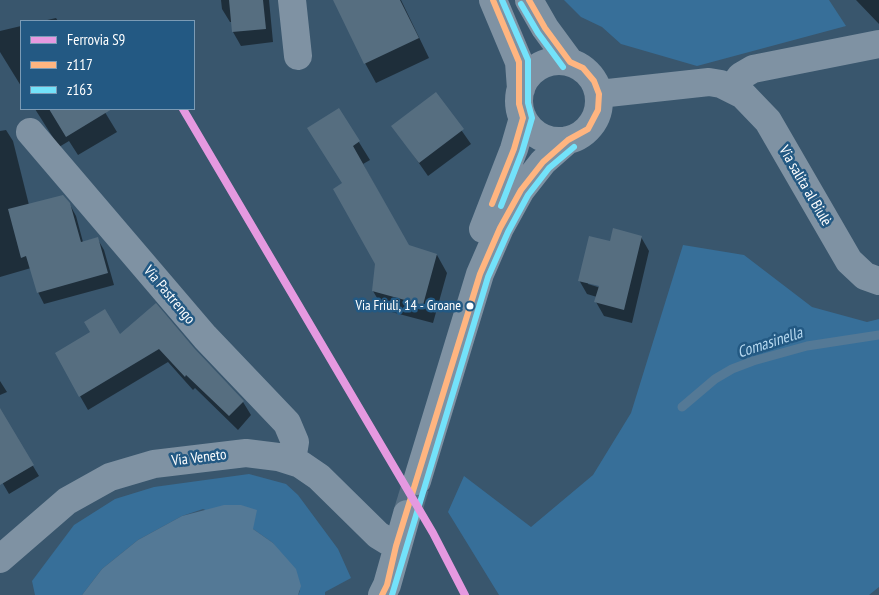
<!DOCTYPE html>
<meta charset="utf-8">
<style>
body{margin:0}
#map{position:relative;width:879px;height:595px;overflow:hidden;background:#39566d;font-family:"PT Sans Narrow",sans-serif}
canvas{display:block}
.legend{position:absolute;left:20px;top:20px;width:175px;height:90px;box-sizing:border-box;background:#235983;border:1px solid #7b9bb5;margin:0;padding:6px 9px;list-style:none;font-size:15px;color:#fff}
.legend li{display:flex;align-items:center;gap:10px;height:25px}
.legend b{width:25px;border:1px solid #7b9bb5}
</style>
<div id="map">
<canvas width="879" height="595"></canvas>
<ul class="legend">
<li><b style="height:6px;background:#e599e0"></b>Ferrovia S9</li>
<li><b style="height:6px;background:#ffb580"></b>z117</li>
<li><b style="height:6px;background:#73e2fa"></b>z163</li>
</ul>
</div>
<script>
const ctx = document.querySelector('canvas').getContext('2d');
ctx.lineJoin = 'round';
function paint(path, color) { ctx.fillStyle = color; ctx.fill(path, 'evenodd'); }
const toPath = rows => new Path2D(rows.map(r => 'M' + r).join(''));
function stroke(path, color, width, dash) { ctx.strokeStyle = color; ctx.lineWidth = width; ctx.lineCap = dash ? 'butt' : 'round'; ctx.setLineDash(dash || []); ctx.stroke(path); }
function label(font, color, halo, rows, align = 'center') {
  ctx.font = font + ' "PT Sans Narrow",sans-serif'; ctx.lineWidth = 5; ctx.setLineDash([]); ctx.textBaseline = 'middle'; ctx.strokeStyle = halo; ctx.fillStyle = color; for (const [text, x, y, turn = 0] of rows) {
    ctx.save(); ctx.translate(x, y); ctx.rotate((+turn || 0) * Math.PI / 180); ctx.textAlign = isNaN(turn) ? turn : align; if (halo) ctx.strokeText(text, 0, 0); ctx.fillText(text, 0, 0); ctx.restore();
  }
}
const green = toPath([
 [564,0,829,0,846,26,697,66,621,44,602,27,581,17],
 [683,245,744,255,812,307,867,322,879,319,879,587,869,595,499,595,448,512,464,476,531,527,593,475,631,413],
 [249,474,286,484,298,495,338,549,351,578,325,592,325,595,298,595,300,591,273,543,253,529,203,509,182,516,138,540,102,569,82,595,35,595,32,581,74,525,115,499,154,487]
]);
const water = toPath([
 [224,505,241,505,257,510,253,529,273,543,296,569,301,586,298,595,82,595,102,569,138,540,182,516]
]);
const shadow = toPath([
 [221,0,269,0,273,42,241,46,233,32,232,22,230,22,222,9],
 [345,0,401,0,429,58,376,83,365,63],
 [856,0,879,0,879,24],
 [56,18,58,21,43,21],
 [21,26,21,86,0,52,0,31],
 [436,94,471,144,428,176,393,126],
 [35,109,103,109,117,132,78,155,69,141,59,147],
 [339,110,370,160,363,164,408,246,437,255,447,273,433,323,384,310,373,291,376,264,343,184],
 [6,130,13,141,29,205,69,203,76,216,83,242,97,238,104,250,114,285,44,304,38,292,31,268,0,277,0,131],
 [641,237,649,251,632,323,604,316,596,302,597,297,587,294,579,280,610,242],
 [588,282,605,286,604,289,588,284],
 [120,336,193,349,243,402,251,415,238,430,195,388,193,390,168,362,88,410,80,396],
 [0,381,7,392,0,395],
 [0,411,39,476,9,494,2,482,0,483]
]);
const stream = toPath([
 [682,407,715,379,732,369,753,361,807,346,879,335]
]);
const building = toPath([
 [229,0,263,0,266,29,232,32],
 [333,0,400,0,419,38,364,64],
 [436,92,464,129,419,163,391,126],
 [339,108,360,141,353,146,409,245,437,254,423,305,372,291,375,264,333,189,342,183,307,128],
 [49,109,112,109,66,137],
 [63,195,70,203,81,242,98,237,108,273,37,293,26,256,21,258,8,209],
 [613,228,642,236,624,310,594,302,599,286,578,281,589,236,610,241],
 [156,303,194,348,244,401,229,416,186,375,185,377,159,349,79,397,55,353,90,332,84,322,105,309,120,334],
 [0,408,34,465,0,485]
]);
const minorTunnel = toPath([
 [407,514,417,481]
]);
const minor = toPath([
 [292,0,298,56],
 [493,0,519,62,521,89],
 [529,0,545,28,570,62],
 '519 101a40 40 0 1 1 80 0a40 40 0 1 1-80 0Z',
 [732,88,741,76,753,69,879,44],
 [599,94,709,82,721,84,743,95,768,121,849,261,865,276,879,281],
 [30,132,205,337,287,423,295,442,292,460],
 [483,229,514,149,523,118],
 [417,481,480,274,500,228,521,190,543,162,568,140],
 [0,559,67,501,110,477,154,464,246,453,278,457,300,464,319,477,378,535,396,546],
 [382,595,387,585,407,514]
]);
const bus1 = toPath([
 [492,204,514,149,523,118,519,104,519,62,493,0],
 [382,595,387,585,396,546,480,274,500,228,521,190,543,162,568,140,588,129,598,110,599,94,594,81,583,68,570,62,545,28,529,0]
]);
const bus2 = toPath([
 [521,4,538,33,563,67],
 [501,206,522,152,532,118,528,103,528,60,502,0],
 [392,595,488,277,508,232,528,195,549,168,574,147]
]);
const rail1 = toPath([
 [183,109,433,533,465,595]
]);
const markers = [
 [470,306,4.5,"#fff"]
];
const busNames = [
 ["Via Friuli, 14 - Groane",461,306]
];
const streetNames = [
 ["Via salita al Biulè",805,186,60],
 ["Via Pastrengo",169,295,50],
 ["Via Veneto",199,458,-7]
];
const waterNames = [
 ["Comasinella",770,343,-18]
];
paint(green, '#376f99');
paint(water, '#547996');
paint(shadow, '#0007');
stroke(stream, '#547996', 9);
paint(building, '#566e80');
stroke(minorTunnel, '#576f83', 28, [28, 14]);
stroke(minor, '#7f92a3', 28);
stroke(bus1, '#ffb580', 6);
stroke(bus2, '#73e2fa', 6);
stroke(rail1, '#e599e0', 8);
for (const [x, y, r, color] of markers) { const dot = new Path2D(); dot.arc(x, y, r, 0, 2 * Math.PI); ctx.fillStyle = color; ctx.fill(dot); stroke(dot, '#235983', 2); }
label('14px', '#fff', '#235983', busNames, 'right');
label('15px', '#fff', '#235983', streetNames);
label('italic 16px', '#b6d8ef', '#235983', waterNames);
</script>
